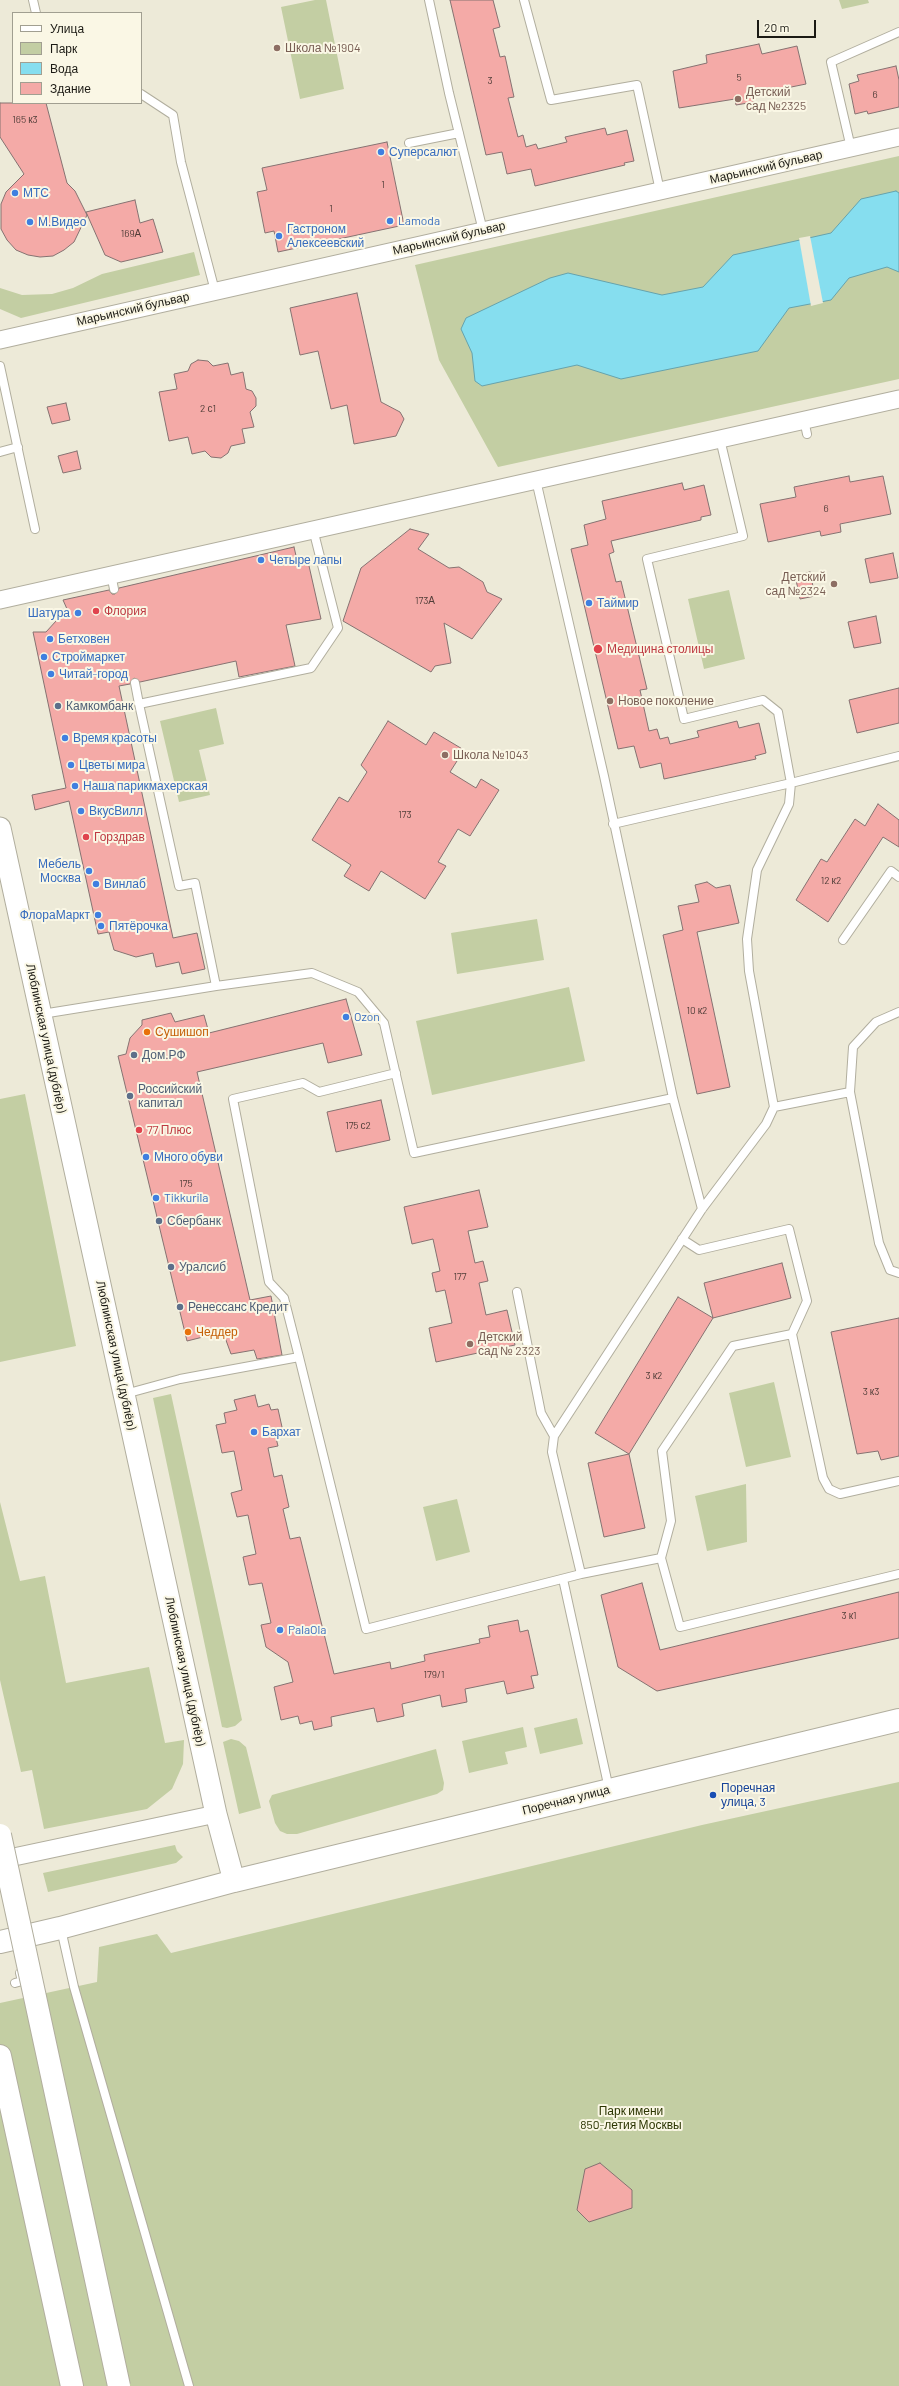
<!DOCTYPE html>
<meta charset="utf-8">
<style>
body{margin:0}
#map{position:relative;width:899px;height:2386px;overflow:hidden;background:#edead8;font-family:Barlow,sans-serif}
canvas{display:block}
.legend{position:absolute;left:12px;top:12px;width:130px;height:92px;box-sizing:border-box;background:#faf7e5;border:1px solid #a19f91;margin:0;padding:5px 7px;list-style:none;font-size:12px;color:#1b1a14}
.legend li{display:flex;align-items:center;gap:8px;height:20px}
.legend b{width:20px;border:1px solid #a19f91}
.scale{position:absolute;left:757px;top:20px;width:59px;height:18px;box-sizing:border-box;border:2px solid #1b1a14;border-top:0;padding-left:5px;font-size:12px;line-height:14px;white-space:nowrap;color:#1b1a14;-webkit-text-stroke:3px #faf7e5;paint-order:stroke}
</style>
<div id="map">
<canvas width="899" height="2386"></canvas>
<ul class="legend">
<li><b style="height:5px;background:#fff"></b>Улица</li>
<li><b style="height:11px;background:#c3cea3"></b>Парк</li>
<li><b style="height:11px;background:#86deef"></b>Вода</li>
<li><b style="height:11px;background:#f4aaa7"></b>Здание</li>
</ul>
<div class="scale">20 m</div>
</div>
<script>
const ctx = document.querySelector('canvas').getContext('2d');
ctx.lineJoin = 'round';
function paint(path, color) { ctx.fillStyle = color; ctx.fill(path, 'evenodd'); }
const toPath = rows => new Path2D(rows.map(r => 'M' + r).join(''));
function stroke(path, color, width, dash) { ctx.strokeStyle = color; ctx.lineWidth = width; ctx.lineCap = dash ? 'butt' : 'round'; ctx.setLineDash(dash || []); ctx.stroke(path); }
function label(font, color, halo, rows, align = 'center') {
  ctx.font = font + ' Barlow,sans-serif'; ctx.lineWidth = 4; ctx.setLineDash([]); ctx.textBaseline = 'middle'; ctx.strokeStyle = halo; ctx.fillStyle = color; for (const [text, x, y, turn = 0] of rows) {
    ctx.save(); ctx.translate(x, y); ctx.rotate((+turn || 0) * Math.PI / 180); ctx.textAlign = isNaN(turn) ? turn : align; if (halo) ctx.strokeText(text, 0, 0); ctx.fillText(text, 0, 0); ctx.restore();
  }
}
const green = toPath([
 [315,0,326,0,344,89,300,99,281,7],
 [839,0,868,0,869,3,842,9],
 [899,156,899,379,498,467,439,360,415,265],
 [194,252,200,275,21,318,0,309,0,288,22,295,52,294,73,288,102,274],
 [729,590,745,659,704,669,688,599],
 [216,708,224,744,199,750,210,795,179,802,160,721],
 [537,919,544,960,457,974,451,933],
 [569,987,585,1061,432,1095,416,1021],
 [25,1094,76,1346,0,1362,0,1099],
 [774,1382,791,1457,746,1467,729,1393],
 [171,1394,242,1720,235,1726,227,1728,222,1727,153,1398],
 [746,1484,747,1542,707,1551,695,1496],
 [457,1499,470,1552,436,1561,423,1507],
 [0,1502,20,1581,45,1576,66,1683,149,1667,165,1743,184,1740,183,1764,172,1789,147,1809,44,1829,32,1770,21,1772,0,1680],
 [577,1718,583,1744,540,1754,534,1728],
 [523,1727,527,1747,505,1752,508,1764,469,1773,462,1741],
 [231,1739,239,1741,246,1747,261,1808,239,1814,223,1742],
 [436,1749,444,1783,443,1790,437,1794,297,1834,287,1834,280,1831,275,1823,269,1801,272,1795],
 [899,1782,899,2386,0,2386,0,2003,97,1982,99,1947,157,1934,171,1953,702,1825],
 [175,1845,177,1851,183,1857,176,1863,48,1892,43,1873]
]);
const water = toPath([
 [896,191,899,193,899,272,887,267,849,278,831,300,789,308,758,351,621,379,577,365,482,386,475,381,472,353,461,329,466,318,550,278,568,273,662,295,703,287,733,255,831,233,861,199,896,191]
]);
const pier = toPath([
 [810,236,823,303,811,306,799,238]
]);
const building = toPath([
 [450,0,493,0,500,27,493,29,500,57,505,56,514,97,508,98,518,137,523,135,526,147,536,144,538,149,567,142,565,137,605,128,607,135,627,130,634,161,624,163,625,165,535,186,531,169,507,174,502,152,486,155,450,0],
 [759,44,762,54,797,46,806,84,752,95,754,102,736,105,735,99,679,108,673,71,707,63,706,55,759,44],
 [896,66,899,80,899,107,868,114,867,111,855,114,849,84,859,81,857,75,896,66],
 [0,103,46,103,67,183,75,191,87,215,74,242,64,250,53,256,40,257,28,255,16,250,7,240,1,229,1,204,6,192,24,174,0,137,0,103],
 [387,142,404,225,278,252,274,231,265,233,257,192,267,190,262,168,387,142],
 [135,200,140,223,153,219,163,252,121,262,105,255,86,212,135,200],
 [357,293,381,402,400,412,404,419,396,436,354,444,347,405,331,409,318,351,300,355,290,308,357,293],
 [198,360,208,361,213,366,228,363,231,375,243,372,246,389,252,391,256,398,256,406,250,412,254,427,242,429,245,443,231,446,228,453,221,458,211,457,205,451,192,454,188,437,169,441,159,392,177,389,174,374,188,371,191,364,198,360],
 [66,403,70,420,52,424,47,407,66,403],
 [77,451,81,469,63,473,58,456,77,451],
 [849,476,850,482,883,476,891,514,840,524,841,532,821,536,820,531,768,542,760,504,796,497,794,487,849,476],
 [682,483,684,490,704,485,711,515,701,517,701,520,611,541,614,552,609,554,616,582,621,581,647,689,640,690,649,731,657,729,660,739,668,737,670,744,699,737,697,731,737,721,739,728,759,723,766,753,755,756,756,759,664,779,661,763,640,768,634,746,618,749,571,549,588,545,584,525,606,519,602,501,682,483],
 [410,529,429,534,418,549,449,568,459,567,483,582,487,592,502,599,472,639,444,623,451,663,435,666,431,672,343,621,361,568,410,529],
 [294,547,297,560,307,557,321,619,286,625,295,666,239,677,236,661,140,682,134,678,130,684,119,686,173,938,197,933,205,969,182,974,179,962,156,967,153,953,136,957,114,950,109,932,98,934,69,801,35,810,32,795,66,788,33,632,46,632,67,609,63,600,109,590,112,594,115,594,119,588,294,547],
 [893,553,898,578,870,583,865,559,893,553],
 [810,572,815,596,800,599,795,575,810,572],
 [876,616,881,643,854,648,848,622,876,616],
 [899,688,899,723,857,733,849,700,899,688],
 [388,721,426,745,434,732,464,750,450,772,476,788,481,779,499,790,470,836,458,829,438,862,446,866,425,899,381,871,369,891,344,876,351,865,312,840,339,797,348,802,367,772,361,765,388,721],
 [878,804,899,820,899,847,883,837,828,922,796,900,821,859,827,862,855,819,865,826,878,804],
 [707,882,716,888,730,885,739,923,697,932,730,1087,697,1094,663,935,683,930,678,906,699,902,695,885,707,882],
 [346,999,362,1055,328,1063,323,1043,197,1072,250,1300,271,1296,282,1355,257,1359,254,1350,231,1354,223,1332,187,1341,118,1056,126,1054,130,1038,142,1025,142,1020,171,1013,175,1022,204,1015,209,1033,346,999],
 [381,1100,390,1140,336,1152,327,1112,381,1100],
 [479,1190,488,1227,468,1231,475,1263,483,1261,488,1281,479,1283,486,1315,507,1310,515,1345,436,1362,429,1328,452,1323,445,1290,436,1292,432,1273,440,1271,433,1239,412,1244,404,1207,479,1190],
 [782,1263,791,1298,713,1318,704,1283,782,1263],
 [678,1297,713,1318,629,1454,645,1528,604,1537,588,1463,629,1454,595,1433,678,1297],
 [899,1318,899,1456,881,1460,878,1451,857,1454,831,1332,899,1318],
 [255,1395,258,1407,269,1404,271,1410,278,1409,284,1436,276,1438,278,1446,268,1448,274,1477,282,1475,289,1507,283,1509,290,1539,300,1537,334,1674,390,1662,391,1669,425,1661,424,1655,480,1643,479,1639,490,1637,488,1626,518,1620,520,1632,528,1630,538,1675,531,1676,534,1688,507,1694,504,1681,465,1689,467,1702,442,1707,440,1695,402,1704,404,1716,377,1722,374,1708,331,1717,332,1726,314,1730,312,1721,300,1724,298,1716,281,1720,274,1687,293,1682,288,1662,266,1647,261,1625,271,1623,262,1583,249,1585,243,1557,256,1554,248,1515,237,1517,231,1493,242,1490,234,1451,222,1453,216,1425,226,1423,224,1413,237,1410,234,1400,255,1395],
 [642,1583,660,1650,899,1592,899,1638,657,1691,618,1667,601,1595,642,1583],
 [600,2163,632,2190,632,2208,589,2222,577,2210,585,2169,600,2163]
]);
const service = toPath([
 [33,0,36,13],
 [429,0,449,93,483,231],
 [524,0,551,100,637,85,660,191],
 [141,94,173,115,181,162,215,291],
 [409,143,459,133],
 [851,148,831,62,899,32],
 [0,366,35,529],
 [804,420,807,434],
 [720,439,743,536,647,559,684,719,763,700,778,712,791,783,899,756],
 [0,452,18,447],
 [111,574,114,589],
 [135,683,139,704],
 [843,940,891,871,899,877],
 [216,986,312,973,358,992,384,1023,414,1153,673,1098,604,776,536,480],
 [42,1014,216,986,195,883,179,886,139,704,311,668,338,628,313,529],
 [850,1092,879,1243,890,1270,899,1273],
 [673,1098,702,1209],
 [774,1107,850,1092,853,1047,876,1022,899,1012],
 [517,1292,541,1413,554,1436],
 [792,1334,823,1478,829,1489,840,1494,899,1481],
 [299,1357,284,1298,269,1282,233,1099,303,1083,319,1092,396,1073],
 [125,1394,180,1379,299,1357,366,1629,581,1574,661,1558,671,1521,662,1451,733,1346,792,1334,807,1301,789,1229,699,1250,682,1239],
 [661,1558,680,1627,899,1574],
 [581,1574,552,1452,554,1436,702,1209,766,1124,774,1107,749,971,747,939,757,870,789,804,791,783,613,824],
 [563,1579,609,1789],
 [61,1929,74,1987,189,2386],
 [15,1983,22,1981,20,1973]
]);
const minor = toPath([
 [0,340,899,137],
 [0,600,899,399],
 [0,1860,216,1814]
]);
const tertiary = toPath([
 [0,828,216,1814,234,1881]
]);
const secondary = toPath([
 [0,1942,60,1928,234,1881,899,1720]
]);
const primary = toPath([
 [0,2056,72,2386]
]);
const primaryBridge = toPath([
 [0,1835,119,2386]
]);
const markers = [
 [277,48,4,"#8d6e63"],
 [738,99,4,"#8d6e63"],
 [381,152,4,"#3f7fe0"],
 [15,193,4,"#3f7fe0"],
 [390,221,4,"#3f7fe0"],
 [30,222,4,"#3f7fe0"],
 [279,236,4,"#3f7fe0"],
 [261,560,4,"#3f7fe0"],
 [834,584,4,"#8d6e63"],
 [589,603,4,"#3f7fe0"],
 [96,611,4,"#e0444e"],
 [78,613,4,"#3f7fe0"],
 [50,639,4,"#3f7fe0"],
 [598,649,5,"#e0444e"],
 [44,657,4,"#3f7fe0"],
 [51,674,4,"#3f7fe0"],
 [610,701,4,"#8d6e63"],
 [58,706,4,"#5c6f8a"],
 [65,738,4,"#3f7fe0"],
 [445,755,4,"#8d6e63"],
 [71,765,4,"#3f7fe0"],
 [75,786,4,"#3f7fe0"],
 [81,811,4,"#3f7fe0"],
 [86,837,4,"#e0444e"],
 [89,871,4,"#3f7fe0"],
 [96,884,4,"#3f7fe0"],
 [98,915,4,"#3f7fe0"],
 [101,926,4,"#3f7fe0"],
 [346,1017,4,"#3f7fe0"],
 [147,1032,4,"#e8710a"],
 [134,1055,4,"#5c6f8a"],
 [130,1096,4,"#5c6f8a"],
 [139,1130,4,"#e0444e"],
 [146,1157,4,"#3f7fe0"],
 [156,1198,4,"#3f7fe0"],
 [159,1221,4,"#5c6f8a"],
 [171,1267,4,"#5c6f8a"],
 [180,1307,4,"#5c6f8a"],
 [188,1332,4,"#e8710a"],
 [470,1344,4,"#8d6e63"],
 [254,1432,4,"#3f7fe0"],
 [280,1630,4,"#3f7fe0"],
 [713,1795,4,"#1a4fb4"]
];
const numberNames = [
 ["5",739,78],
 ["3",490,81],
 ["6",875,95],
 ["165 к3",25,120],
 ["1",383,185],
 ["1",331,209],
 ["169А",131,234],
 ["2 с1",208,409],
 ["6",826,509],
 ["173А",425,601],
 ["173",405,815],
 ["12 к2",831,881],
 ["10 к2",697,1011],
 ["175 с2",358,1126],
 ["175",186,1184],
 ["177",460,1277],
 ["3 к2",654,1376],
 ["3 к3",871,1392],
 ["3 к1",849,1616],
 ["179/1",434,1675]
];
const educationNames = [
 ["Школа №1904",285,48],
 ["Детский",746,92],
 ["сад №2325",746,106],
 ["Детский",826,577,"right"],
 ["сад №2324",826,591,"right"],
 ["Новое поколение",618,701],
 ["Школа №1043",453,755],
 ["Детский",478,1337],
 ["сад № 2323",478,1351]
];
const shopNames = [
 ["Суперсалют",389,152],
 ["МТС",23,193],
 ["Lamoda",398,221],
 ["М.Видео",38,222],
 ["Гастроном",287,229],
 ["Алексеевский",287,243],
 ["Четыре лапы",269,560],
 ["Таймир",597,603],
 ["Шатура",70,613,"right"],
 ["Бетховен",58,639],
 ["Строймаркет",52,657],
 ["Читай-город",59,674],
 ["Время красоты",73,738],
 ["Цветы мира",79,765],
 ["Наша парикмахерская",83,786],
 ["ВкусВилл",89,811],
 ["Мебель",81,864,"right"],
 ["Москва",81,878,"right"],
 ["Винлаб",104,884],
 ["ФлораМаркт",90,915,"right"],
 ["Пятёрочка",109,926],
 ["Ozon",354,1017],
 ["Много обуви",154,1157],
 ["Tikkurila",164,1198],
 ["Бархат",262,1432],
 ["PalaOla",288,1630]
];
const streetNames = [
 ["Марьинский бульвар",766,167,-13],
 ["Марьинский бульвар",449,238,-13],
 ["Марьинский бульвар",133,309,-13],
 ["Люблинская улица (дублёр)",46,1038,78],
 ["Люблинская улица (дублёр)",116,1355,78],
 ["Люблинская улица (дублёр)",185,1671,78],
 ["Поречная улица",566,1800,-14]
];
const healthNames = [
 ["Флория",104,611],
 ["Медицина столицы",607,649],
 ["Горздрав",94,837],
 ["77 Плюс",147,1130]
];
const serviceNames = [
 ["Камкомбанк",66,706],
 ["Дом.РФ",142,1055],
 ["Российский",138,1089],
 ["капитал",138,1103],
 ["Сбербанк",167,1221],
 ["Уралсиб",179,1267],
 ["Ренессанс Кредит",188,1307]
];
const foodNames = [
 ["Сушишоп",155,1032],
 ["Чеддер",196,1332]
];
const transitNames = [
 ["Поречная",721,1788],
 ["улица, 3",721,1802]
];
const parkNames = [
 ["Парк имени",631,2111],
 ["850-летия Москвы",631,2125]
];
paint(green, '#c3cea3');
paint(water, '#86deef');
stroke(water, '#66a3ad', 1);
paint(pier, '#edead8');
paint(building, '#f4aaa7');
stroke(building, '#857271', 1);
stroke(service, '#b1ae9e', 10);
stroke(minor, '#b1ae9e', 19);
stroke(tertiary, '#b1ae9e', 23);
stroke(secondary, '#b1ae9e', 24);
stroke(primary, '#b1ae9e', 24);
stroke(service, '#fff', 8);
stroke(minor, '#fff', 17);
stroke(tertiary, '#fff', 21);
stroke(secondary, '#fff', 22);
stroke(primary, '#fff', 22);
stroke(primaryBridge, '#b1ae9e', 24, []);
stroke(primaryBridge, '#fff', 22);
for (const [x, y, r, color] of markers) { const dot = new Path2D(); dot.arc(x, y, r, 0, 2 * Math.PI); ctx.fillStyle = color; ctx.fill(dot); stroke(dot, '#faf7e5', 1.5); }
label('10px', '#513e39', null, numberNames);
label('12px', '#785e54', '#faf7e5', educationNames, 'left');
label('12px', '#366cbe', '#faf7e5', shopNames, 'left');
label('12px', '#1b1a14', '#faf7e5', streetNames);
label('12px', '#be3a42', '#faf7e5', healthNames, 'left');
label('12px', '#4e5e75', '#faf7e5', serviceNames, 'left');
label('12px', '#c56008', '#faf7e5', foodNames, 'left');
label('12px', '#164399', '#faf7e5', transitNames, 'left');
label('12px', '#2b3502', '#faf7e5', parkNames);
</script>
